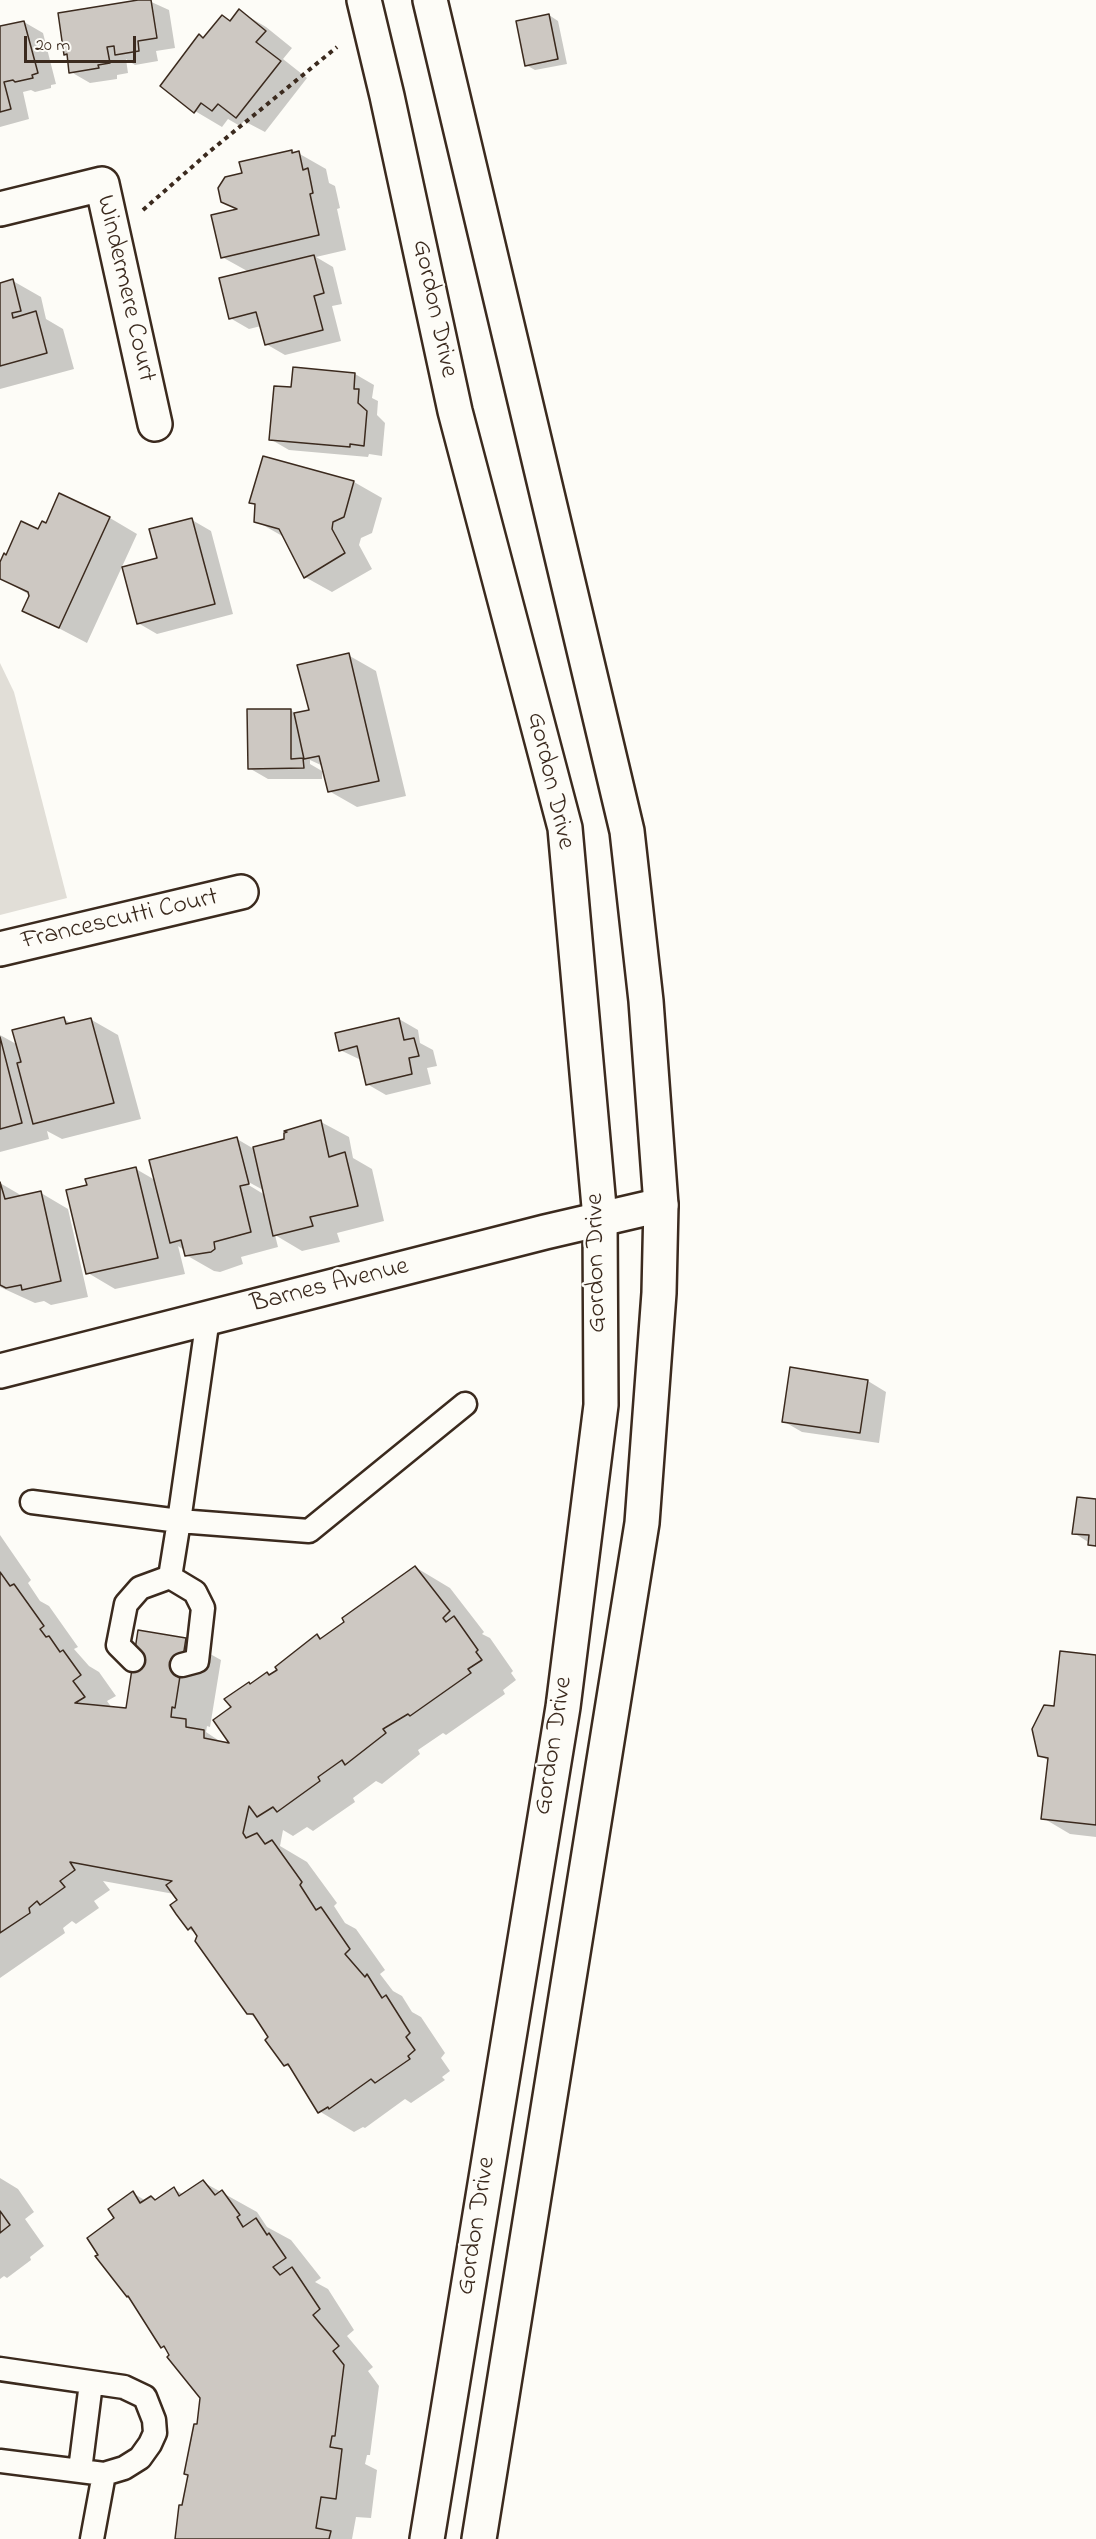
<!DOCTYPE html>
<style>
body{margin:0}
#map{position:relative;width:1096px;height:2539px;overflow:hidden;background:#fdfcf7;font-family:"Indie Flower",sans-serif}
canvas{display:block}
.scale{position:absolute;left:24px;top:36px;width:112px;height:27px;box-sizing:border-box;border:3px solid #3b2a1e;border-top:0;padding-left:8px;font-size:18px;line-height:21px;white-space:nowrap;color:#3b2a1e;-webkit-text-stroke:4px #fdfcf7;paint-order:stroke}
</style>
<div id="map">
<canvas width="1096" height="2539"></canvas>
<div class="scale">20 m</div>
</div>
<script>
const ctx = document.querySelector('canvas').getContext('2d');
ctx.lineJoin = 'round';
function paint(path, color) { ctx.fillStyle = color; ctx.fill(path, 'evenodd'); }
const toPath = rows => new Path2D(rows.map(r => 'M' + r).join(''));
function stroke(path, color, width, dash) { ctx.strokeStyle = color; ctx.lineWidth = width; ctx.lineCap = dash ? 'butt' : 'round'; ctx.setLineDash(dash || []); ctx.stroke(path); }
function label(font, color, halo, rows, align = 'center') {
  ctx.font = font + ' "Indie Flower",sans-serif'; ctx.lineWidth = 4.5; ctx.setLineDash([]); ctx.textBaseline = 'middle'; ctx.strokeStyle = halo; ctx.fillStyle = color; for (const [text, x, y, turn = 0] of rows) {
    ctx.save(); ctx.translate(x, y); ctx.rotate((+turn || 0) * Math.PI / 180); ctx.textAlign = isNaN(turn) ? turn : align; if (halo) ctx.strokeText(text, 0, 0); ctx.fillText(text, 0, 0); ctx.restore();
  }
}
const green = toPath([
 [0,663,14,692,67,898,0,915]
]);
const shadow = toPath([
 [147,0,169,10,175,48,156,51,158,61,135,65,126,59,128,73,117,75,117,79,90,83,71,72,68,56,66,54],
 [239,11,266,27,292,48,283,59,307,78,265,132,244,121,240,126,228,119,222,127,195,111,204,39,231,22],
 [549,15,558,21,567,64,535,70,526,65],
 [24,22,43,33,56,84,51,85,51,88,35,92,31,90,23,92,29,119,0,127,0,28],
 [291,151,298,153,326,169,329,183,335,186,340,208,337,209,346,250,316,257,333,267,342,304,332,306,341,341,285,355,266,344,261,326,249,329,230,318,249,272,222,257,239,210,243,174],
 [13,281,41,297,46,319,63,329,74,369,0,389,0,284],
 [355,374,374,385,372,398,378,401,377,415,385,423,382,456,369,454,368,457,289,450,270,439,293,389],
 [264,458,354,482,382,498,372,533,361,538,359,545,372,569,332,592,305,577,284,537,256,521,257,506,251,503],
 [60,495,110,518,137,534,87,643,24,610,30,595,0,578,0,566,22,523,38,531,47,525],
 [192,520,211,531,233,614,157,634,138,623,158,559],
 [348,655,376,671,406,796,357,807,329,791,323,766,310,760,310,764,322,771,322,779,268,779,249,768,290,710,297,714,310,711],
 [64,1019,72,1024,90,1019,118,1035,141,1119,62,1139,47,1131,49,1139,0,1152,0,1035,18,1045],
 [399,1019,418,1030,420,1043,433,1050,437,1066,427,1068,431,1084,386,1095,367,1084,361,1060,340,1050],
 [321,1122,349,1137,353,1158,372,1169,384,1221,337,1233,340,1242,302,1251,275,1235,278,1247,241,1257,243,1264,220,1272,214,1271,186,1255,184,1250,178,1246,185,1274,115,1289,88,1273,88,1186,136,1169,155,1180,237,1139,254,1149,286,1141],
 [243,1179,265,1191,265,1195,242,1181],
 [0,1183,24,1197,41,1193,68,1209,88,1297,51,1305,44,1301,35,1303,0,1287],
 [868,1381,886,1392,879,1443,802,1432,783,1421],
 [1096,1501,1096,1547,1074,1533],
 [0,1535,31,1580,28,1583,40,1601,49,1606,78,1647,74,1649,89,1666,99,1672,116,1696,107,1701,112,1708,127,1710,185,1640,221,1660,210,1727,207,1726,206,1732,221,1742,232,1745,233,1708,251,1685,270,1676,317,1636,323,1639,415,1567,450,1588,484,1632,482,1634,490,1638,513,1671,511,1673,516,1680,503,1690,505,1694,446,1735,443,1733,418,1750,420,1754,382,1784,376,1781,353,1798,355,1802,313,1831,307,1827,293,1836,283,1830,280,1846,307,1862,337,1903,334,1906,345,1923,356,1929,385,1970,380,1974,393,1991,402,1996,412,2012,421,2017,445,2053,441,2058,450,2071,442,2077,445,2080,411,2103,405,2099,365,2128,363,2127,354,2132,319,2111,293,2069,285,2065,258,2019,248,2013,197,1934,189,1929,179,1901,174,1894,103,1881,110,1890,94,1901,99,1908,76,1924,72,1921,63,1928,65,1933,0,1978],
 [1096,1656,1096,1837,1070,1834,1043,1818,1049,1761,1039,1755,1056,1707],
 [0,2178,18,2189,34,2212,25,2219,44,2246,30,2257,31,2260,7,2278,4,2276,0,2279],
 [203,2182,257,2212,267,2227,291,2240,321,2278,315,2282,328,2289,354,2330,347,2336,373,2367,368,2371,379,2386,370,2455,367,2455,365,2464,377,2470,371,2518,356,2517,352,2539,177,2539,202,2398,168,2351,162,2347,131,2298,128,2296,116,2218,133,2193,146,2201,151,2197,157,2201,174,2189,184,2195]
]);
const building = toPath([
 [138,0,151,0,157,38,138,41,139,51,115,55,114,46,107,47,110,63,98,65,99,68,69,73,67,54,64,55,58,13,138,0],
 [239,9,266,31,256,42,281,61,236,118,218,104,212,111,201,103,194,113,160,86,199,34,203,38,222,15,230,21,239,9],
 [549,14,558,59,525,66,516,21,549,14],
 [24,21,38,73,32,75,33,78,15,82,13,80,4,82,11,109,0,112,0,26,24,21],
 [292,150,292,153,299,151,303,170,308,168,313,193,310,194,319,235,221,258,211,215,237,209,221,202,218,188,225,177,242,173,239,162,292,150],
 [314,255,324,293,314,296,323,330,265,345,256,312,229,319,219,278,314,255],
 [13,279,21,311,12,313,13,318,36,311,47,353,0,366,0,283,13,279],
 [293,367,355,373,354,389,359,389,358,403,367,411,364,446,350,444,350,447,269,440,274,386,291,387,293,367],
 [263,456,354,481,344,517,333,522,332,529,345,553,304,578,279,529,254,522,255,504,249,503,263,456],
 [59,493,110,517,59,628,22,611,29,596,28,592,0,579,0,562,4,553,6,555,21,521,38,529,42,521,46,523,59,493],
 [192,518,215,604,137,624,122,567,157,558,149,529,192,518],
 [349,653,379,781,328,792,319,756,304,759,294,713,309,710,297,665,349,653],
 [247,709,291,709,291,759,303,758,304,768,248,769,247,709],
 [64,1017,66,1024,91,1018,114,1103,33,1124,17,1063,21,1062,12,1030,64,1017],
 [399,1018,404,1040,414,1038,419,1056,409,1058,412,1074,366,1085,357,1046,339,1051,335,1033,399,1018],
 [0,1037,22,1123,0,1129,0,1037],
 [321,1120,329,1157,345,1152,358,1206,310,1217,313,1226,273,1236,253,1147,284,1139,284,1133,287,1132,284,1131,321,1120],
 [237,1137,249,1184,240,1186,251,1232,214,1242,215,1249,211,1252,185,1256,181,1240,170,1243,149,1160,237,1137],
 [136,1167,158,1258,86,1274,66,1190,87,1185,85,1179,136,1167],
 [0,1182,5,1199,41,1191,61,1281,22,1290,21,1285,6,1288,0,1285,0,1182],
 [790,1367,868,1380,860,1433,782,1422,790,1367],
 [1077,1497,1096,1499,1096,1546,1088,1545,1089,1535,1072,1534,1077,1497],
 [415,1566,450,1611,443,1618,446,1622,454,1616,478,1650,476,1652,482,1660,468,1669,471,1673,410,1716,408,1714,383,1729,386,1733,345,1765,342,1760,318,1777,320,1781,277,1812,273,1807,257,1817,249,1806,243,1833,246,1838,257,1833,265,1844,272,1840,302,1882,300,1885,316,1910,321,1907,350,1949,345,1954,365,1977,367,1974,382,1998,386,1995,410,2033,406,2037,415,2050,408,2056,410,2059,375,2083,371,2079,329,2109,328,2107,318,2113,288,2064,284,2066,265,2040,268,2037,253,2014,247,2014,195,1941,197,1936,191,1927,188,1930,176,1914,170,1905,177,1900,166,1885,172,1881,70,1862,75,1870,60,1881,65,1887,40,1905,37,1901,29,1908,30,1913,0,1933,0,1572,10,1586,14,1584,44,1626,40,1629,46,1637,49,1636,60,1652,63,1650,81,1675,73,1681,85,1697,75,1703,126,1708,138,1630,186,1638,175,1708,172,1707,171,1717,186,1719,186,1727,204,1730,204,1738,229,1743,213,1720,231,1707,224,1699,249,1682,250,1684,267,1672,269,1675,277,1670,275,1667,317,1634,320,1639,344,1622,342,1618,415,1566],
 [1060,1651,1096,1655,1096,1825,1041,1819,1048,1758,1038,1756,1032,1729,1044,1705,1054,1706,1060,1651],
 [203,2180,215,2195,222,2190,240,2215,237,2217,243,2227,256,2218,267,2235,269,2233,286,2258,273,2267,280,2275,292,2267,320,2309,313,2315,339,2346,333,2351,344,2365,335,2436,332,2436,330,2447,342,2449,336,2499,321,2497,316,2528,331,2531,329,2539,175,2539,179,2505,182,2505,188,2475,184,2474,194,2424,197,2424,200,2398,167,2357,169,2355,164,2346,161,2348,128,2296,127,2297,95,2256,98,2255,87,2238,114,2218,108,2209,133,2191,140,2203,151,2196,155,2200,174,2187,179,2196,203,2180],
 [0,2211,10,2225,0,2233,0,2211]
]);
const path = toPath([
 [143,210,209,152,337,47]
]);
const lane = toPath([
 [208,1318,179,1521,309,1531,465,1404],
 [32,1502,179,1521,170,1577,195,1592,203,1608,197,1661,182,1665],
 [133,1660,118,1645,126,1604,140,1588,170,1577],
 [0,2369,124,2387,145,2397,154,2420,155,2433,150,2444,140,2458,124,2468,104,2474],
 [0,2461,104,2474,92,2539],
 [80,2470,91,2383]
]);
const street = toPath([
 [0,209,102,184,155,424],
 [0,949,241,892],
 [0,1371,545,1232,661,1205]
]);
const secondary = toPath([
 [364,0,387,96,455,411,565,828,600,1218,601,1405,563,1707,427,2539],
 [430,0,627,831,646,1001,661,1205,659,1293,642,1523,479,2539]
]);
const streetNames = [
 ["Windermere Court",124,289,77],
 ["Gordon Drive",433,309,78],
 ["Gordon Drive",549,781,77],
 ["Francescutti Court",120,921,-13],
 ["Gordon Drive",598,1263,-91],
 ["Barnes Avenue",330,1287,-14],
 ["Gordon Drive",555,1746,-81],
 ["Gordon Drive",478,2226,-81]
];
paint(green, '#e1ded7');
paint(shadow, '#0003');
paint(building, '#cdc8c2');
stroke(building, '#3b2a1e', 1.5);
stroke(lane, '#3b2a1e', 27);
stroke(street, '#3b2a1e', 38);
stroke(secondary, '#3b2a1e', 38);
stroke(path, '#3b2a1e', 4, [4.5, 4.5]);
stroke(lane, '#fdfcf7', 22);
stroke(street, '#fdfcf7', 33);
stroke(secondary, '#fdfcf7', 33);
label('26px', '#3b2a1e', '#fdfcf7', streetNames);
</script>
